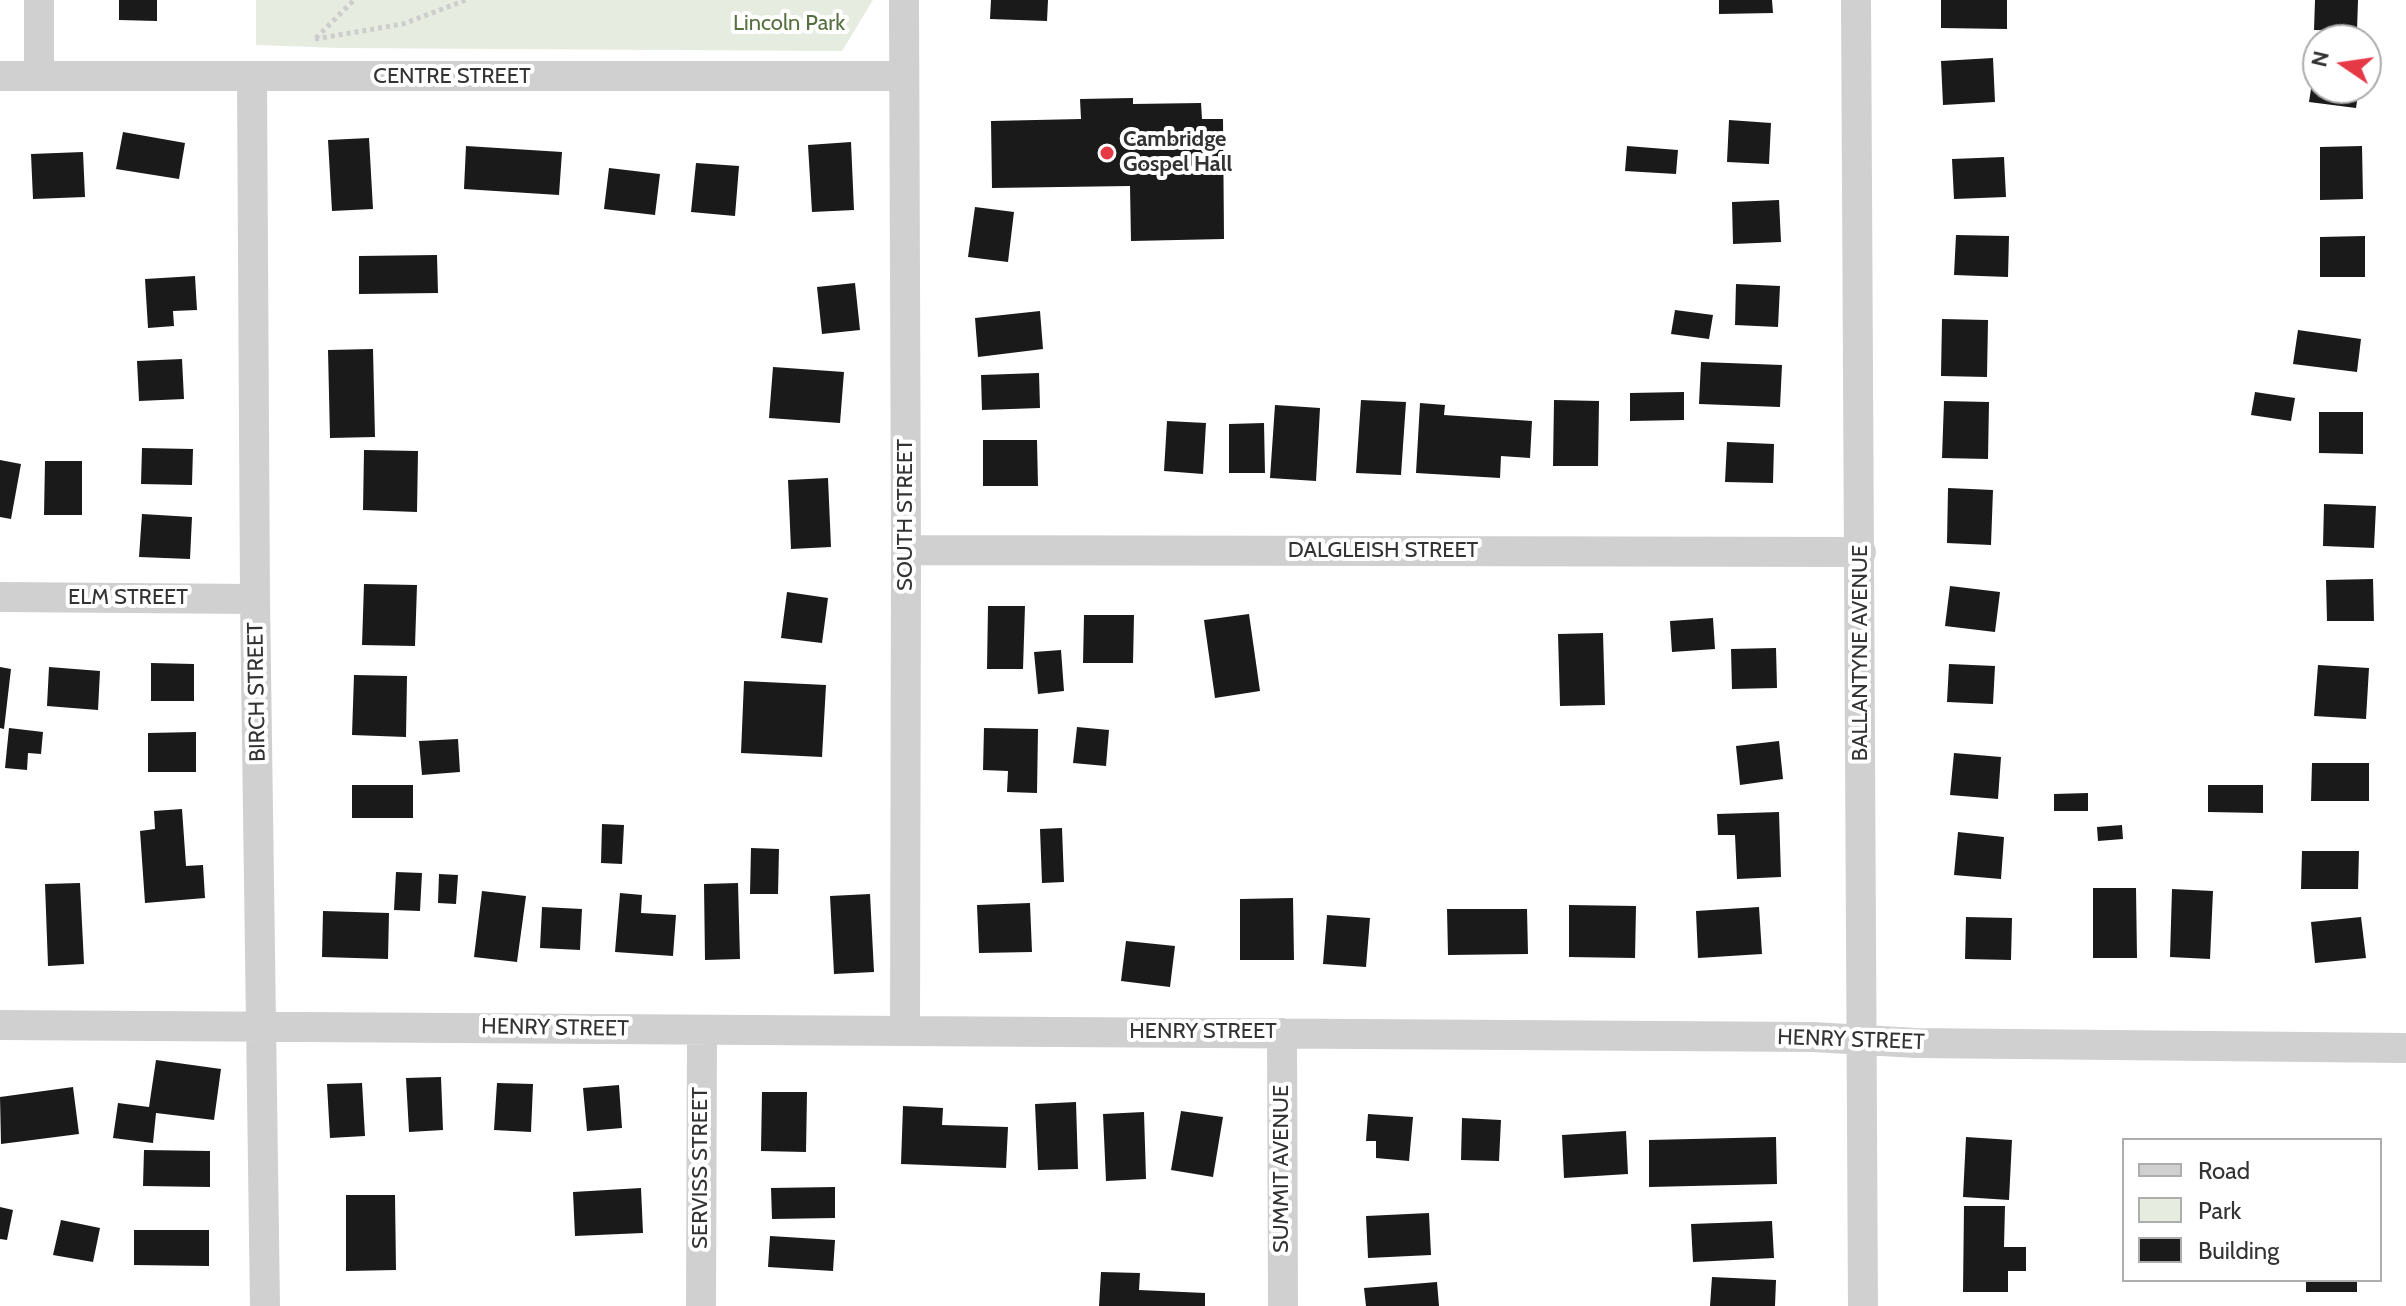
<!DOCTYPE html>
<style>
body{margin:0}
#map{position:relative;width:2406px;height:1306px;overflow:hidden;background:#fff;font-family:Cabin,sans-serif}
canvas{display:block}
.legend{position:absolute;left:2122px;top:1138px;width:260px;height:144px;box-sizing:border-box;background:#fff;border:2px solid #adadad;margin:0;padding:10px 14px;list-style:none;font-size:24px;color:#333}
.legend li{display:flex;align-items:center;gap:16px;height:40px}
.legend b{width:40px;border:2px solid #adadad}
.north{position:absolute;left:2302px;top:24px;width:80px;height:80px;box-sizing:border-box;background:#fff;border:2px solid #adadad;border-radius:50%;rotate:283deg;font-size:22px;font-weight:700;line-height:32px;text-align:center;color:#333}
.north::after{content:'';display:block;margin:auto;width:28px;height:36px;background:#e63946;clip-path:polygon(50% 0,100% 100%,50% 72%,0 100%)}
</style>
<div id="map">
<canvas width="2406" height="1306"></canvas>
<ul class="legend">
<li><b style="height:10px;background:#d0d0d0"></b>Road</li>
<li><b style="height:22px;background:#e6ecdf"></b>Park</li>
<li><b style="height:22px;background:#1a1a1a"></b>Building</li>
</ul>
<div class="north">N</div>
</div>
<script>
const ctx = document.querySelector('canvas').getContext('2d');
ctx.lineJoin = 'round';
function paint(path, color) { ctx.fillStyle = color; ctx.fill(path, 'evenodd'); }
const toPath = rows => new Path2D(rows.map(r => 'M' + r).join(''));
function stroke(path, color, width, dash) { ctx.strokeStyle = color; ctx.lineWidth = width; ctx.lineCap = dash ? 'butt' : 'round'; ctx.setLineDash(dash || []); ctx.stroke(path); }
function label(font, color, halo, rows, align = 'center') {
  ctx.font = font + ' Cabin,sans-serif'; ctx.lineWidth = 8; ctx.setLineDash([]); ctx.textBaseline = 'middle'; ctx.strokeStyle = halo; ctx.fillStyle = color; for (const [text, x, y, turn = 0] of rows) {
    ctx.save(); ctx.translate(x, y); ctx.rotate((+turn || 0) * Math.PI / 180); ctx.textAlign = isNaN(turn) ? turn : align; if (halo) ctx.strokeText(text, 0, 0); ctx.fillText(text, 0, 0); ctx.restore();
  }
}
const green = toPath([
 [256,0,873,0,842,51,339,48,256,45]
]);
const building = toPath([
 [119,0,157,0,157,21,119,20],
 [991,0,1048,0,1047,21,990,19],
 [1719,0,1772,0,1773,13,1719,14],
 [1941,0,2007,0,2007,29,1941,28],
 [2315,0,2358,0,2357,31,2314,30],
 [1993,58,1995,102,1943,105,1941,61],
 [2315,63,2318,63,2318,88,2359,88,2356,108,2309,102],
 [1133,98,1133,104,1201,103,1202,119,1223,119,1224,239,1131,241,1130,186,992,188,991,121,1081,119,1080,99],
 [1729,120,1771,123,1769,164,1727,162],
 [123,132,185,143,179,179,116,169],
 [369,138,373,209,332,211,328,140],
 [851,142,854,210,812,212,808,145],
 [466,146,562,152,559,195,464,189],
 [1627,146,1678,150,1676,174,1625,171],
 [2362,146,2363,199,2320,200,2320,147],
 [83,152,85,197,33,199,31,154],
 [2004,157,2006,197,1954,199,1952,159],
 [696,163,739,166,735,216,691,212],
 [609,168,660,174,655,215,604,209],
 [1779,200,1781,242,1733,244,1732,202],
 [975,207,1014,212,1008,262,968,257],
 [1956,235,2009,236,2008,277,1954,275],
 [2365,236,2365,277,2320,277,2320,237],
 [437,255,438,293,359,294,359,256],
 [195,276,197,310,173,311,174,326,148,328,145,279],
 [855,283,860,330,822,334,817,287],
 [1736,284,1780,286,1778,327,1735,325],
 [1675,310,1713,315,1709,339,1671,334],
 [1040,311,1043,349,978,357,975,318],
 [1942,319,1988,320,1987,377,1941,376],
 [2298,330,2361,339,2357,372,2293,364],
 [373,349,375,437,330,438,328,350],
 [182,359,184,399,139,401,137,361],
 [1701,362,1782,365,1780,407,1699,404],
 [773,367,844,372,840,423,769,418],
 [1039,373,1040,408,982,410,981,375],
 [1684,392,1684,420,1630,421,1630,393],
 [2255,392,2295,398,2291,421,2251,415],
 [1361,400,1406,402,1401,475,1356,473],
 [1554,400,1599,401,1598,466,1553,466],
 [1944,401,1989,402,1988,459,1942,458],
 [1420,403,1445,405,1444,415,1532,421,1530,458,1501,456,1500,478,1416,473],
 [1275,405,1320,408,1316,481,1270,478],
 [2319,412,2363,412,2363,454,2319,453],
 [1167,421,1206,423,1203,474,1164,471],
 [1264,423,1265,473,1229,473,1229,424],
 [983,440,1037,440,1038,486,983,486],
 [1727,442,1774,444,1773,483,1725,482],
 [142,448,193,449,192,485,141,484],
 [364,450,418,451,417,512,363,510],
 [0,460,21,464,11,519,0,517],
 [45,461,82,461,82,515,44,515],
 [828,478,831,547,791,549,788,480],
 [1948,488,1993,490,1991,545,1947,543],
 [2324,504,2376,506,2374,548,2323,546],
 [142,514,192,517,190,559,139,557],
 [2373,579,2374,621,2327,621,2326,580],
 [364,584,417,585,415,646,362,645],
 [1950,586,2000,592,1995,632,1945,626],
 [787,592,828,598,822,643,781,638],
 [988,606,1025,606,1023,669,987,669],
 [1249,614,1260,691,1215,698,1204,620],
 [1084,615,1134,615,1133,663,1083,663],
 [1713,618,1715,649,1672,652,1670,621],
 [1603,633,1605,705,1560,706,1558,634],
 [1776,648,1777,688,1732,689,1731,649],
 [1061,650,1064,691,1038,694,1034,652],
 [151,663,194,664,194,701,151,701],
 [1949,664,1995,666,1993,704,1947,702],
 [2318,665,2369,668,2366,719,2314,716],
 [0,667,11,669,4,729,0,728],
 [49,667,100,671,98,710,47,706],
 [354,675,407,676,406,737,352,735],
 [744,681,826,685,822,757,741,753],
 [1077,727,1109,730,1106,766,1073,763],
 [9,728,43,732,41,754,28,753,27,770,5,768],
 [984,728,1038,729,1037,793,1007,792,1008,771,983,770],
 [196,732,196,772,148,772,148,733],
 [458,739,460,772,422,775,419,741],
 [1779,741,1783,779,1740,785,1736,746],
 [1954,753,2001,757,1998,799,1950,795],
 [2312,763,2369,763,2369,801,2311,801],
 [352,785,413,785,413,818,352,818],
 [2208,785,2263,785,2263,813,2208,812],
 [2088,793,2088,811,2054,811,2054,794],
 [182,809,186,866,203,865,205,898,145,903,140,831,155,829,154,811],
 [1779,812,1781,877,1737,879,1735,835,1718,835,1717,814],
 [602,824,624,825,622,864,601,863],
 [2122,825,2123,839,2098,841,2097,827],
 [1062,828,1064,882,1042,883,1040,829],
 [1958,832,2004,837,2001,879,1954,875],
 [751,848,779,849,778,894,750,894],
 [2302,851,2359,851,2358,889,2301,889],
 [396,872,422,873,420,911,394,910],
 [439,874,458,875,456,904,438,903],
 [80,883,84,964,48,966,45,884],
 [738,883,740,959,705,960,704,884],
 [2093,888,2136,888,2137,958,2093,958],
 [2172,889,2213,891,2210,959,2170,957],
 [482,891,526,896,517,962,474,957],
 [620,893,642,895,641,913,676,915,673,956,615,952],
 [870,894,874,972,834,974,830,896],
 [1293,898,1294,960,1240,960,1240,899],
 [1030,903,1032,952,979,953,977,905],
 [1569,905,1636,906,1635,958,1569,957],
 [542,907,582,909,580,950,540,948],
 [1759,907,1762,954,1698,958,1696,911],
 [1447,909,1527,909,1528,954,1448,955],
 [323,911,389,913,388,959,322,957],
 [1327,915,1370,918,1366,967,1323,964],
 [1966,917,2012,918,2011,960,1965,959],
 [2361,917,2366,958,2315,963,2311,922],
 [1126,941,1175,946,1170,987,1121,981],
 [156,1060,221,1069,214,1120,156,1113,153,1143,113,1138,118,1103,149,1107],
 [441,1077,443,1130,409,1132,406,1078],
 [362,1083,365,1136,330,1138,327,1084],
 [497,1083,533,1084,531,1132,494,1130],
 [619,1085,622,1128,587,1131,583,1088],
 [73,1087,79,1134,1,1144,0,1097],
 [762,1092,807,1092,806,1152,761,1151],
 [1076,1102,1078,1169,1038,1170,1035,1104],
 [903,1106,943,1108,942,1125,1008,1127,1006,1168,901,1164],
 [1181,1111,1223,1117,1213,1177,1171,1170],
 [1144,1112,1146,1179,1106,1181,1103,1114],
 [1368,1114,1413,1117,1409,1161,1376,1158,1376,1141,1366,1141],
 [1462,1118,1501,1120,1499,1161,1461,1160],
 [1626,1131,1628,1174,1564,1178,1562,1135],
 [1776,1137,1777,1184,1649,1187,1649,1140],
 [1966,1137,2012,1140,2009,1200,1963,1197],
 [144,1150,210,1151,210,1187,143,1186],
 [835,1187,835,1218,772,1219,771,1188],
 [641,1188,643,1233,575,1236,573,1192],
 [346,1195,395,1195,396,1270,346,1271],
 [1964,1206,2005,1206,2004,1247,2026,1247,2026,1271,2008,1271,2008,1292,1963,1292],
 [0,1207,13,1210,7,1240,0,1239],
 [1429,1213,1431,1255,1368,1258,1366,1216],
 [61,1220,100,1228,93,1262,53,1255],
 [1772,1221,1774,1258,1693,1262,1691,1224],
 [134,1230,209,1230,209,1266,134,1265],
 [770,1236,835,1240,833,1271,768,1267],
 [1101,1272,1140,1273,1139,1290,1205,1293,1205,1306,1099,1306],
 [1712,1277,1776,1280,1775,1306,1710,1306],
 [2306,1280,2357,1280,2357,1292,2306,1292],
 [1437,1282,1439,1306,1366,1306,1364,1288]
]);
const path = toPath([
 [316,38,354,0],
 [315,39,403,24,466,0]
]);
const minor = toPath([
 [904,0,906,550,905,1030],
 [1856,0,1863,1306],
 [0,76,904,76],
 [39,76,39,0],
 [252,78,255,599,265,1306],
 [906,550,1861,552],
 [0,597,255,599],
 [0,1025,1813,1037,1916,1043,2406,1048],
 [1282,1033,1283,1306],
 [701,1306,702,1030]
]);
const markers = [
 [1107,153,8,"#e63946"]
];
const parkNames = [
 ["Lincoln Park",789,24]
];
const streetNames = [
 ["CENTRE STREET",452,77],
 ["SOUTH STREET",906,515,-90],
 ["DALGLEISH STREET",1383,551],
 ["ELM STREET",128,598],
 ["BALLANTYNE AVENUE",1861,653,-90],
 ["BIRCH STREET",257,692,-91],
 ["HENRY STREET",555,1028,1],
 ["HENRY STREET",1203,1032],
 ["HENRY STREET",1851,1040,2],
 ["SERVISS STREET",701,1168,-90],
 ["SUMMIT AVENUE",1282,1169,-90]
];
const poiNames = [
 ["Cambridge",1123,140],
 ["Gospel Hall",1123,165]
];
paint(green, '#e6ecdf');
paint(building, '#1a1a1a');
stroke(path, '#cdcdcd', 5, [4, 4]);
stroke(minor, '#d0d0d0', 30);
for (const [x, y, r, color] of markers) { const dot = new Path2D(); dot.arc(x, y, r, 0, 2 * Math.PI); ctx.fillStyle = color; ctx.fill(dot); stroke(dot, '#fff', 3); }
label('22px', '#56703f', '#fff', parkNames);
label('22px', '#333', '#fff', streetNames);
label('bold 22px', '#333', '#fff', poiNames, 'left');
</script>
